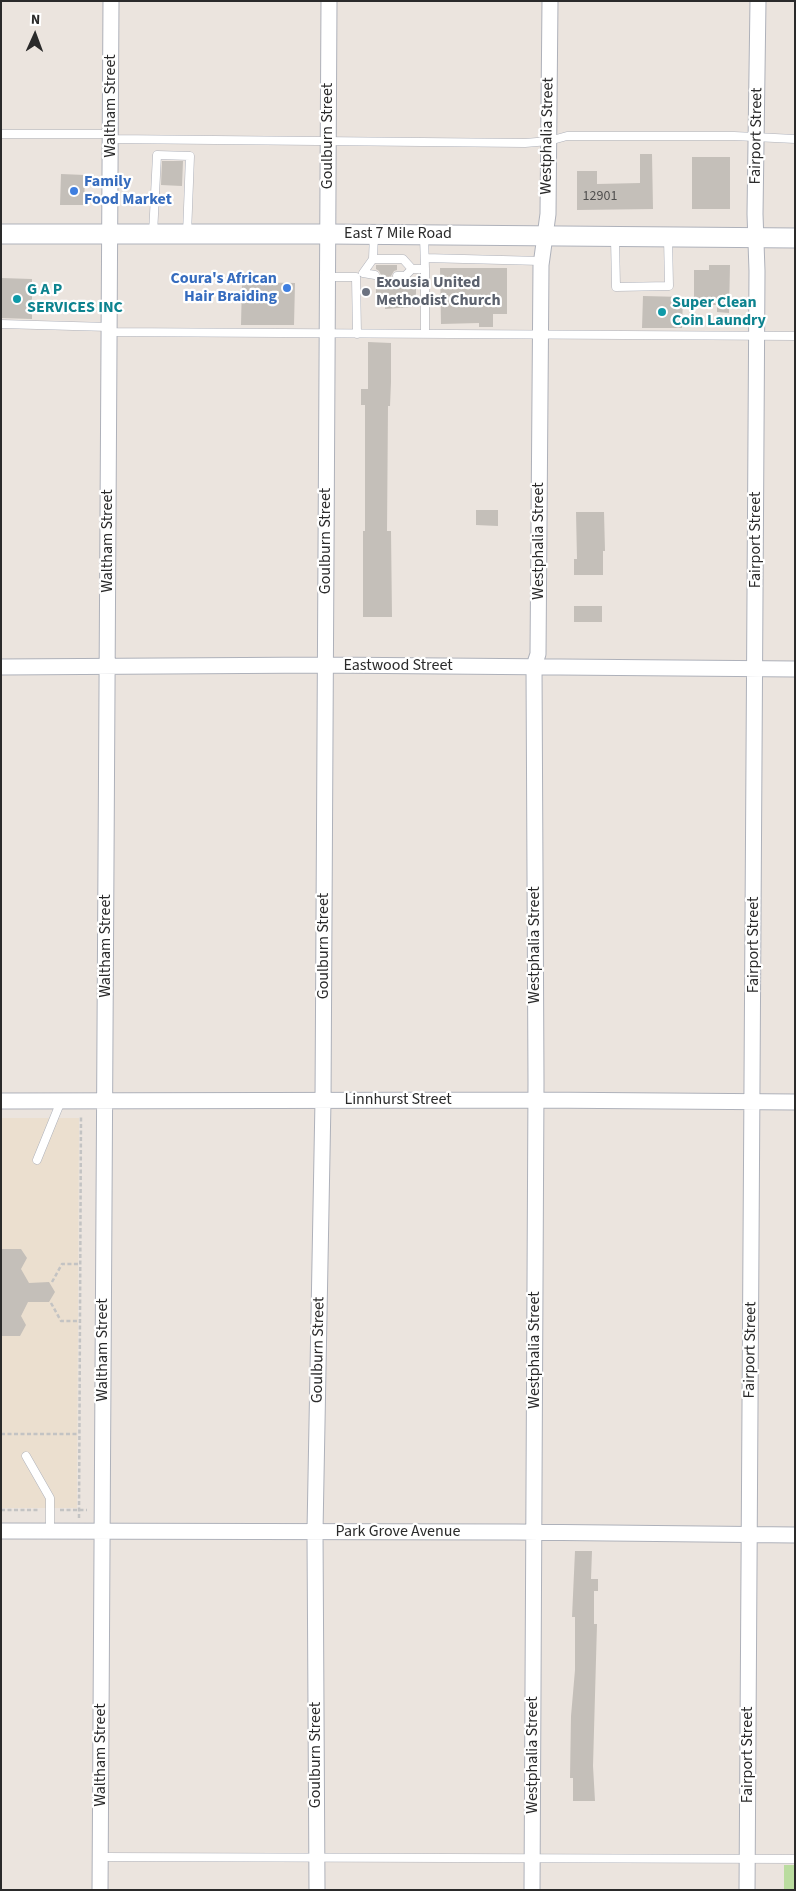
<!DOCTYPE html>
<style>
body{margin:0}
#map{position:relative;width:796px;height:1891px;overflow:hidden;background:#ebe4de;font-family:"Source Sans 3",sans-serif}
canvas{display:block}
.frame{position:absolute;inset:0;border:2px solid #2a2a2a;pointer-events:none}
.north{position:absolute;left:10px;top:10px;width:50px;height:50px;-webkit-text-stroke:4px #fff;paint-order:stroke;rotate:2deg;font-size:14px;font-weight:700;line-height:20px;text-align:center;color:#2a2a2a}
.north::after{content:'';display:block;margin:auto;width:18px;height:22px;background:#2a2a2a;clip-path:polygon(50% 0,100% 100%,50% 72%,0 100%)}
</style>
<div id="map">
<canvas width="796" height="1891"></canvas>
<div class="frame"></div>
<div class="north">N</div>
</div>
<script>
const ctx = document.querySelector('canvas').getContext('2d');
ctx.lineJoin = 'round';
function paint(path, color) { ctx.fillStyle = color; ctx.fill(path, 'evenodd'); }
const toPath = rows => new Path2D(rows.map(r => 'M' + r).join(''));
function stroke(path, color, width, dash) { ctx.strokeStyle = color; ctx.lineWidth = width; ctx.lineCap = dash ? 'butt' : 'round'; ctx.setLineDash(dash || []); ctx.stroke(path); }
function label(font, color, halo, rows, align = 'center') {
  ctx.font = font + ' "Source Sans 3",sans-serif'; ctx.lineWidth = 4.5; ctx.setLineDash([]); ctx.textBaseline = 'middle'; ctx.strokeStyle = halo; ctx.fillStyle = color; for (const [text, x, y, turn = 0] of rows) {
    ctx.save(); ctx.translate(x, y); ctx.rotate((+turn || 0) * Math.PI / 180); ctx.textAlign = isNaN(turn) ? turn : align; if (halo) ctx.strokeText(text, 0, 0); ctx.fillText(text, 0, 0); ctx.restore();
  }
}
const education = toPath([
 [1,1118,79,1118,77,1508,1,1508]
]);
const green = toPath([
 [784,1865,795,1865,795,1890,784,1890]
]);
const building = toPath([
 [640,154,652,154,653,209,577,210,577,171,597,171,597,184,640,183],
 [692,157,730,157,730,209,692,209],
 [162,161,183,161,182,186,161,185],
 [61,174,85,175,84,205,60,205],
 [376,265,397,265,397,270,394,271,391,276,395,281,416,281,416,302,413,302,413,307,385,309,385,301,376,302,376,280,381,275,379,271,376,269],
 [709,265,730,265,729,313,717,312,717,305,694,305,694,270,709,270],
 [440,268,507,268,507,314,493,314,493,327,479,327,479,323,441,324],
 [1,278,32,279,32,319,1,318],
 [242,282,295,283,294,325,241,325],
 [643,296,683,297,682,328,642,328],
 [368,342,391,343,391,382,390,406,388,406,387,531,391,531,392,617,363,617,363,531,365,531,365,405,361,405,361,389,368,389],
 [476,510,498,510,498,526,476,525],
 [576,512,604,512,605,551,603,551,603,575,574,575,574,559,577,559],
 [574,606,602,606,602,622,574,622],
 [1,1249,21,1249,27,1258,21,1269,29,1283,49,1282,55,1292,49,1302,28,1302,21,1316,26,1325,20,1336,1,1336],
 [575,1551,592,1551,591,1579,598,1579,598,1591,594,1591,594,1624,597,1624,593,1766,595,1801,573,1801,573,1778,570,1778,571,1716,575,1670,575,1617,572,1617]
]);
const path = toPath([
 [52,1282,62,1264,80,1264],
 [51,1303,61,1321,79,1321],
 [1,1434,79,1434],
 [1,1510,40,1510],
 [60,1510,87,1510],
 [79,1518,81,1116]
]);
const service = toPath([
 [1,134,111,134],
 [111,139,525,143,549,141,567,136,734,136,795,139],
 [153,234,157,155,190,156,187,234],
 [374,234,373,259,363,273,375,275],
 [615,238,616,287,669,286,668,237],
 [425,258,541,261],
 [373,259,403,259,412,269,405,276,397,276],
 [412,269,425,269,424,235],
 [327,277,356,277,357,334],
 [1,324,109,327],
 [109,332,795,336],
 [425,334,425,269],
 [37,1160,61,1101],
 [26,1456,50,1498,50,1532],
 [101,1857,795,1859]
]);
const minor = toPath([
 [1,667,325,665,795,669],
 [1,1101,536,1100,795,1102],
 [1,1531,516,1532,795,1535],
 [100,1890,111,1],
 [317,1890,315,1531,323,1100,329,1],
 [532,1890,536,1083,534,666,538,654,541,265,548,214,550,1],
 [747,1890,757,271,755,214,758,1]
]);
const tertiary = toPath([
 [1,234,328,234,795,238]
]);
const markers = [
 [74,191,5,"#3f7fe0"],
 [287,288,5,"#3f7fe0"],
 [366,292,5,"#6b7280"],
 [17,299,5,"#0f9aa8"],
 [662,312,5,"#0f9aa8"]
];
const numberNames = [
 ["12901",600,197]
];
const streetNames = [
 ["Waltham Street",111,106,-90],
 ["Goulburn Street",328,136,-90],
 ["Westphalia Street",548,136,-89],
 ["Fairport Street",757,136,-89],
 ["East 7 Mile Road",398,234],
 ["Fairport Street",756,540,-90],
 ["Waltham Street",108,541,-90],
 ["Goulburn Street",326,541,-90],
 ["Westphalia Street",539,541,-90],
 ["Eastwood Street",398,666],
 ["Westphalia Street",535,945,-90],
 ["Fairport Street",754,945,-90],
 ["Waltham Street",106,946,-90],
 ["Goulburn Street",324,946,-90],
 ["Linnhurst Street",398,1100],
 ["Waltham Street",103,1350,-90],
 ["Goulburn Street",319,1350,-89],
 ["Westphalia Street",535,1350,-90],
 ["Fairport Street",751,1350,-89],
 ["Park Grove Avenue",398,1532],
 ["Waltham Street",101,1755,-90],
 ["Goulburn Street",316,1755,-90],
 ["Westphalia Street",533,1755,-90],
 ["Fairport Street",748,1755,-90]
];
const shopNames = [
 ["Family",84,182],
 ["Food Market",84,200],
 ["Coura's African",277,279,"right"],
 ["Hair Braiding",277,297,"right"]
];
const worshipNames = [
 ["Exousia United",376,283],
 ["Methodist Church",376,301]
];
const cultureNames = [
 ["G A P",27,290],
 ["SERVICES INC",27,308],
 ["Super Clean",672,303],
 ["Coin Laundry",672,321]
];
paint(education, '#ebdfcf');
paint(green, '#badc9f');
paint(building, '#c4bfb9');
stroke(service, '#aeb1ba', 9);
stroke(minor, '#aeb1ba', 17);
stroke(tertiary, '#aeb1ba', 21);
stroke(path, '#c3c3c3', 2.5, [4, 2.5]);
stroke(service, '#fff', 8);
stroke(minor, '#fff', 15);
stroke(tertiary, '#fff', 19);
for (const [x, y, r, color] of markers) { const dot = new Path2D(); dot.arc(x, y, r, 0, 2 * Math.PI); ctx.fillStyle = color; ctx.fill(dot); stroke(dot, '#fff', 2); }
label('14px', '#504f4e', null, numberNames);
label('16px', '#2a2a2a', '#fff', streetNames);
label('bold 16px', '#366cbe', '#fff', shopNames, 'left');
label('bold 16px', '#5b616d', '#fff', worshipNames, 'left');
label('bold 16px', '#0d838f', '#fff', cultureNames, 'left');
</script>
